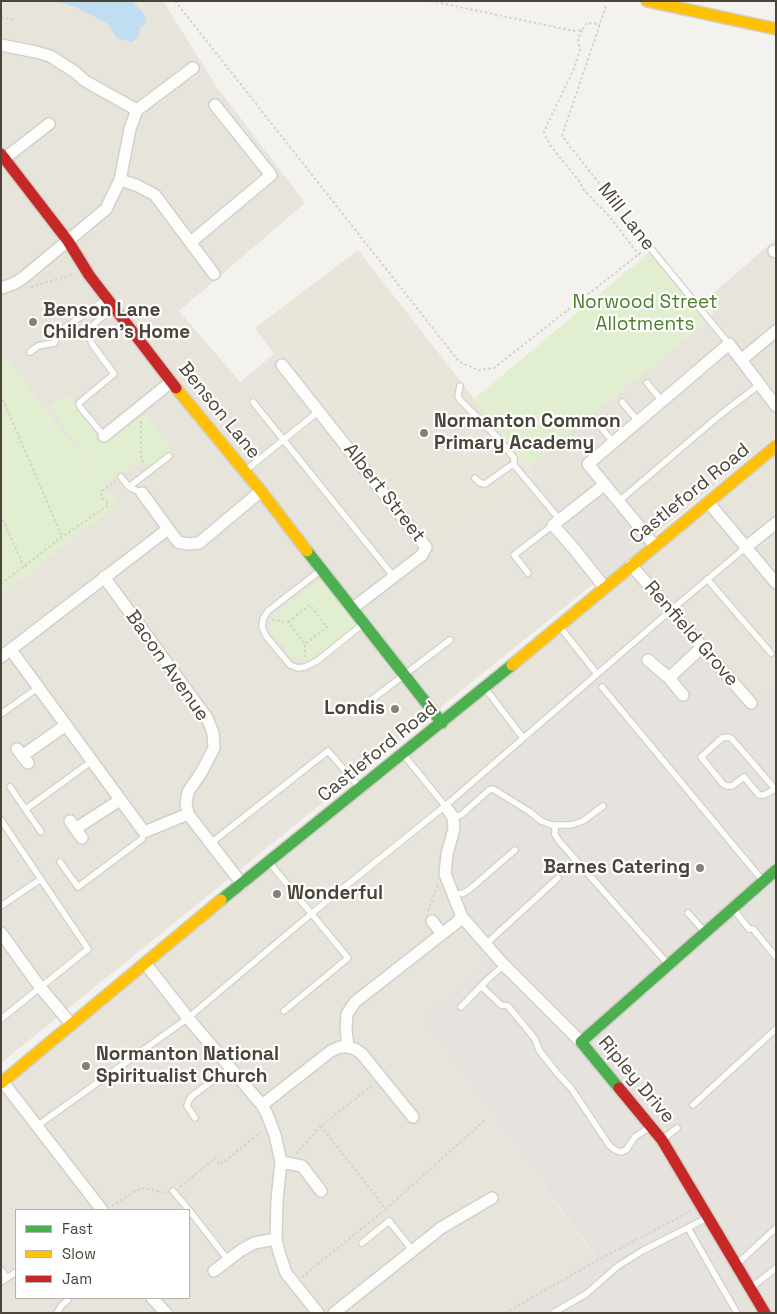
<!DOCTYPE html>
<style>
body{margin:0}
#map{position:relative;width:777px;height:1314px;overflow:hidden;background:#f4f2ee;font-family:"Space Grotesk",sans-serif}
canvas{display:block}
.frame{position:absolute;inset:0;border:2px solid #4b4439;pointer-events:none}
.legend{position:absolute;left:15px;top:1209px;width:175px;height:90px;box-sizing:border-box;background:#fff;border:1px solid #b7b4b0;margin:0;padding:6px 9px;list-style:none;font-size:15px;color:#4b4439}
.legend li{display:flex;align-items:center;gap:10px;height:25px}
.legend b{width:25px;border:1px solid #b7b4b0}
</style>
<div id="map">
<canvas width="777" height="1314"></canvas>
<div class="frame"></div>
<ul class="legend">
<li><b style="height:6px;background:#4caf50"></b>Fast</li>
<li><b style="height:6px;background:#ffc107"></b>Slow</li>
<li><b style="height:6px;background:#c62828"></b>Jam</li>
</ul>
</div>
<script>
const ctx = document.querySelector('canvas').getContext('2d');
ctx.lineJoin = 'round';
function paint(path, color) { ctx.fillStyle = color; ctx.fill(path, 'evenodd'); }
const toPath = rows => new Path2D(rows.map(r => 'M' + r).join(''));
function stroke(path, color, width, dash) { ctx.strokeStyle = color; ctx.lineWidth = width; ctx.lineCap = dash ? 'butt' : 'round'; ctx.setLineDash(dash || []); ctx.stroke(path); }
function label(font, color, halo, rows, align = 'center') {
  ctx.font = font + ' "Space Grotesk",sans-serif'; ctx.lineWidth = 4.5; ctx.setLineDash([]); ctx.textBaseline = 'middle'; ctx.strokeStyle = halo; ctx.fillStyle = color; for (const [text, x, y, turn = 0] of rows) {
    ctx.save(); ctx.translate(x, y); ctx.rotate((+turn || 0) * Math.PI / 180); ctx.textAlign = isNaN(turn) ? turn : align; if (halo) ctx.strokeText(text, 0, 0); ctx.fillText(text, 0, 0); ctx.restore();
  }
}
const residential = toPath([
 [1,1,163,1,216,86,305,203,179,311,240,382,274,354,283,350,439,553,537,479,528,467,700,326,714,313,704,301,776,239,776,436,1,1063,1,594,118,503,1,353],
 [776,446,776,680,495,954,419,1018,598,1260,505,1313,1,1313,1,1083],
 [16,1210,189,1210,189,1298,16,1298]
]);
const industrial = toPath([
 [670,611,752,703,776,680,776,1313,505,1313,598,1259,419,1018,495,954,462,917,448,884,454,829,445,806]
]);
const education = toPath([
 [358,250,537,479,439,553,283,350,274,354,255,328]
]);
const green = toPath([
 [652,250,708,320,528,467,474,399],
 [1,353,118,503,1,594],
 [67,393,104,444,146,414,173,451,147,469,140,460,105,485,49,406],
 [320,579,356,625,310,661,292,658,270,630,271,617]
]);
const parking = toPath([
 [604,485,655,546,605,588,553,525]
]);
const water = toPath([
 [55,1,132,1,143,13,147,22,140,28,139,36,132,42,117,38,108,24,78,8]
]);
const path = toPath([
 [175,1,457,359,462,363,478,370,494,368,643,251],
 [431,1,574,31,582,30,587,23,600,24],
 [606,6,562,136,647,244],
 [1,17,16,20],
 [582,30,578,39,580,50,574,69,546,127,544,133,550,145,579,181,584,190,609,216,639,255],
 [31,287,74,274],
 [1,395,62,537],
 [141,421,141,459,146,465],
 [1,515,24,567],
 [1,584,62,537,107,506,108,503,102,498,101,494,102,491,115,481],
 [272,620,288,622,305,644,305,657],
 [288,622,310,605,327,627,305,644],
 [428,911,438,885],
 [321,1126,386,1209,486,1119],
 [296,1154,321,1126,374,1084],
 [180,1187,215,1158,220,1165,261,1132],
 [112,1206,135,1191,144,1188,166,1193],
 [302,1277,386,1209],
 [505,1313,598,1260,691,1211]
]);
const lane = toPath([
 [652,250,729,344],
 [30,352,38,346,54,343,59,332,106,299],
 [647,383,662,401],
 [460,386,458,396,460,400,499,439,514,458,514,465],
 [253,402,394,577],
 [622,402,638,421],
 [597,423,613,442],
 [104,436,80,407,79,403,114,374,92,344,90,338,93,325,113,308],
 [245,471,319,411],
 [121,477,129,487,142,493],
 [475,478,480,483,485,484,510,466,514,465,560,520],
 [129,487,169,456],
 [618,502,720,415,759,385],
 [321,570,268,611,263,619,262,627,266,636,290,665,298,668,305,667,317,661,363,624],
 [528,573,514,555,553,525],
 [707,579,771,653],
 [560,627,597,674],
 [602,687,763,881],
 [485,688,523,738],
 [366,704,450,640],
 [1,714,39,687],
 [403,754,446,807],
 [10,787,41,832],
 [775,789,764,795,759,795,744,777,732,786,727,786,723,784,701,757,722,738,728,737,732,739,776,790],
 [26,809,92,761],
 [453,817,461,815,489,790,493,789,530,812,541,821,552,825,571,825,583,821,603,806],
 [1,820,88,949,1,1019],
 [555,825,555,835,559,841,667,963],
 [211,843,328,751,360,788],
 [268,861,348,958,284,1011],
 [60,862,78,887,142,839,144,832],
 [453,895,464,893,470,889,515,850],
 [1,906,41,879],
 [734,910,749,929,753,929,776,957],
 [688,913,705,932],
 [486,944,558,878],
 [481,986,501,1005,508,1006,535,1039,539,1050,557,1073,571,1088,609,1145,615,1150,621,1152,626,1150,635,1137,650,1127],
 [461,1007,488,979,504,965],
 [693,1105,776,1029],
 [195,1118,187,1106,189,1100,192,1096,230,1068],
 [37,1126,188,1018,311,914,445,806,670,611,745,548],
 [663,1139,677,1128],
 [173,1191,189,1210],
 [189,1210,228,1260],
 [688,1228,737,1313],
 [362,1243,389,1221,413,1251],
 [738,1263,776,1228],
 [1,1270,7,1278],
 [1,1282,16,1272],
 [752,1287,776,1268],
 [57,1313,61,1306,68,1300],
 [553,1313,586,1294,618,1266,642,1251,707,1218]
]);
const street = toPath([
 [1,45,36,52,50,56,75,72,85,81,137,110],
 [5,158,49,124],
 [120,180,136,185,155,195,214,274],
 [191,242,271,175,215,105],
 [774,251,776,252],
 [1,288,13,284,23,278,106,209,120,180,130,129,137,110,193,68],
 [741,360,776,331],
 [282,365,426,547,422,555,353,608],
 [104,436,171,382],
 [604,485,553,525,575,550,605,588],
 [142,493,178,542,188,544,199,543,261,491],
 [708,502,776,583],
 [655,546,588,464,729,344,776,406],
 [745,548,776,523],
 [631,565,751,703],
 [104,577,207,718,213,733,214,748,201,773,188,792,186,803,188,814,242,884],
 [11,650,144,832,188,814],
 [1,657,168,529],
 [648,660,669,678,683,695],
 [669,678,702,647],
 [17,749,28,763],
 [22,756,66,725],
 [448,810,453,817,454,829,447,854,445,874,462,917,504,965,581,1042],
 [70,821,82,838],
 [75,829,120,800],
 [432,921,442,934],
 [1,933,40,987,71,1024],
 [145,963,188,1018,262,1105,267,1114,275,1135,281,1162,277,1200,276,1239,279,1252,286,1273,318,1313],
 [348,1047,346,1030,347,1014,355,1002,456,923,462,917],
 [3,1082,102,1210],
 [262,1105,331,1051,340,1047,348,1047,355,1049,362,1054,413,1117],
 [281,1162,302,1166,321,1191],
 [214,1271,240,1251,254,1243,276,1239],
 [152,1298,166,1313],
 [334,1313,441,1228,492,1198]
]);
const fast = toPath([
 [307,551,442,723],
 [221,900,512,665],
 [619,1088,581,1042,776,870]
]);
const slow = toPath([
 [647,1,776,29],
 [176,388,261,491,307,551],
 [512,665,776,446],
 [1,1083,221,900]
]);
const jam = toPath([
 [1,154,68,241,89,275,176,388],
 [619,1088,662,1140,765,1313]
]);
const markers = [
 [33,322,5,"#868178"],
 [424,433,5,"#868178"],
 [395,709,5,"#868178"],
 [700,868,5,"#868178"],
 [277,894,5,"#868178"],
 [86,1066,5,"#868178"]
];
const streetNames = [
 ["Mill Lane",626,217,52],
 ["Benson Lane",219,411,51],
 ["Albert Street",384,493,52],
 ["Castleford Road",690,494,-39],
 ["Renfield Grove",691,634,49],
 ["Bacon Avenue",167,666,55],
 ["Castleford Road",378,752,-39],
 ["Ripley Drive",636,1080,50]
];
const parkNames = [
 ["Norwood Street",645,303],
 ["Allotments",645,325]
];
const poiNames = [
 ["Benson Lane",43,311],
 ["Children's Home",43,333],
 ["Normanton Common",434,422],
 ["Primary Academy",434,444],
 ["Londis",385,709,"right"],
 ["Barnes Catering",690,868,"right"],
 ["Wonderful",287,894],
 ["Normanton National",96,1055],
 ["Spiritualist Church",96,1077]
];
paint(residential, '#e7e4dc');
paint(industrial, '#e6e2de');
paint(education, '#eae5da');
paint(green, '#e1eecf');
paint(parking, '#e6e3df');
paint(water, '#c0ddf1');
stroke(lane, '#d2d0cb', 8);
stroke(street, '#d2d0cb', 14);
stroke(fast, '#d3cfc5', 14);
stroke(slow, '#d3cfc5', 14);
stroke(jam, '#d3cfc5', 14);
stroke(path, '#d3d2cc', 2, [2.5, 2.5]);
stroke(lane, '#fdfdfc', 5.5);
stroke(street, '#fdfdfc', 11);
stroke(fast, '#4caf50', 11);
stroke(slow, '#ffc107', 11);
stroke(jam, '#c62828', 11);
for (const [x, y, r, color] of markers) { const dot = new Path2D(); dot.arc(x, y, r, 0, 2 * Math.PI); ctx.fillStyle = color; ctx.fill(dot); stroke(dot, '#fff', 2); }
label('19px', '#4b4439', '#fff', streetNames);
label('19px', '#4a7f2a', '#fff', parkNames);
label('bold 19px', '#4b4439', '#fff', poiNames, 'left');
</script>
